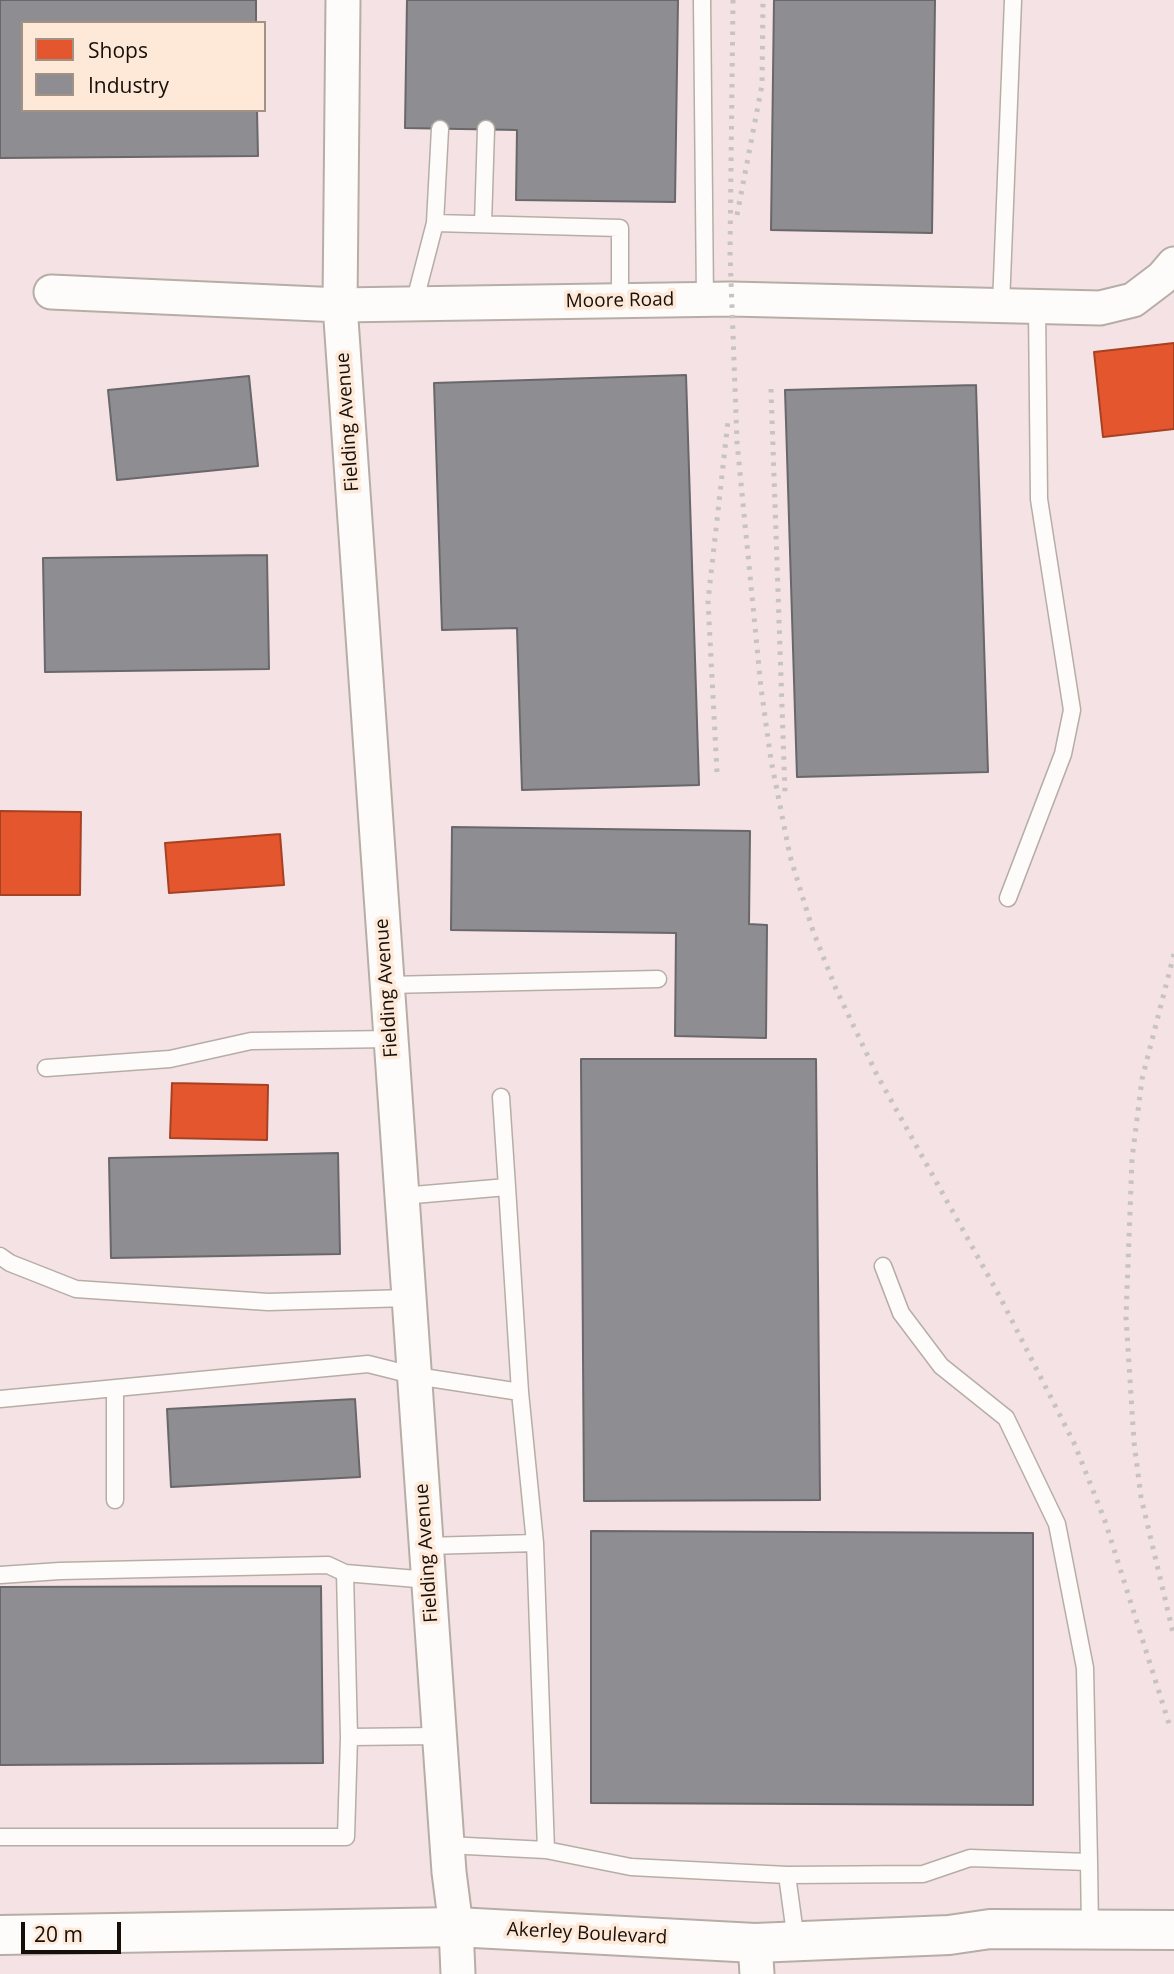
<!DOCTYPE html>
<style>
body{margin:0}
#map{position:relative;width:1174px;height:1974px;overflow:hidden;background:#f6eae0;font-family:"Open Sans",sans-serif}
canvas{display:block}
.legend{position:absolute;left:21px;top:21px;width:245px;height:91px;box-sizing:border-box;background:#fee9d8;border:2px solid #a19285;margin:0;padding:9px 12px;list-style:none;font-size:21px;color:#160f09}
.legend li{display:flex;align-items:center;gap:14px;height:35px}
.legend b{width:35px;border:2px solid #a19285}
.scale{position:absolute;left:21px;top:1922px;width:100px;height:32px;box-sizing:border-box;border:4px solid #160f09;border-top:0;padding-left:9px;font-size:21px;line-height:24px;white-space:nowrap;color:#160f09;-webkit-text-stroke:5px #fee9d8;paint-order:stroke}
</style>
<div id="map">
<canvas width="1174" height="1974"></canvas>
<ul class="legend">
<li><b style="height:19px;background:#e4572e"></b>Shops</li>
<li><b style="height:19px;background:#8d8d92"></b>Industry</li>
</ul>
<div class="scale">20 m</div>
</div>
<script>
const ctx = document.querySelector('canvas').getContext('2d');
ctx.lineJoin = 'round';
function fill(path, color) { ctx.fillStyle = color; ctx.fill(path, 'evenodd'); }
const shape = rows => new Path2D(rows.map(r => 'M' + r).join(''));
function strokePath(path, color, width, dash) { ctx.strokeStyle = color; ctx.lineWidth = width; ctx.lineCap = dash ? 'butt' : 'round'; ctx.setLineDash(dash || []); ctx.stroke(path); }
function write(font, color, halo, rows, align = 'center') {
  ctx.font = font + ' "Open Sans",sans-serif'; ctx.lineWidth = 7; ctx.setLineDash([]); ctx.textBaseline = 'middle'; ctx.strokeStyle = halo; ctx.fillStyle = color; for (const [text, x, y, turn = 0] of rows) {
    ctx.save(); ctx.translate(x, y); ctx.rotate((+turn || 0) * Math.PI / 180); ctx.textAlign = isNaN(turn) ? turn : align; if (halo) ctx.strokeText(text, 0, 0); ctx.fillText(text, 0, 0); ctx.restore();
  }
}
fill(shape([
 [0,0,1174,0,1174,1974,0,1974],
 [23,23,264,23,264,110,23,110]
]), '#f4e2e4');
const shops = shape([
 [1174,343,1174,429,1103,437,1094,352,1174,343],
 [0,811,81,812,80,895,0,895,0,811],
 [280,834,284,885,169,893,165,843,280,834],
 [172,1083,268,1085,267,1140,170,1138,172,1083]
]);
fill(shops, '#e4572e');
strokePath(shops, '#a64123', 2);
const industry = shape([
 [0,0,256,0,256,23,23,23,23,110,257,110,258,156,0,158,0,0],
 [407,0,678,0,675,202,516,200,517,130,405,128,407,0],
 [774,0,935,0,932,233,771,230,774,0],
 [686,375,699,785,522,790,517,628,442,630,434,383,686,375],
 [249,376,258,466,117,480,108,390,249,376],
 [976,385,988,772,797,777,785,390,976,385],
 [267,555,269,669,45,672,43,558,267,555],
 [452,827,750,831,749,924,767,925,766,1038,675,1036,676,933,451,930,452,827],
 [581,1059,816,1059,820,1500,584,1501,581,1059],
 [338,1153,340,1254,111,1258,109,1158,338,1153],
 [355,1399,360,1477,171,1487,167,1409,355,1399],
 [591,1531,1033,1533,1033,1805,591,1803,591,1531],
 [321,1586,323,1763,0,1765,0,1587,321,1586]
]);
fill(industry, '#8d8d92');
strokePath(industry, '#696769', 2);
const service = shape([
 [702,0,705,300],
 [435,223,440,129],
 [483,224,486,129],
 [414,304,435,223,620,228,620,301],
 [1001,305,1013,0],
 [1008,898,1063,754,1072,710,1039,499,1037,307],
 [387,985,658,979],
 [46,1068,170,1059,251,1041,391,1039],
 [501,1097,507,1187],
 [0,1256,10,1263,76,1289,268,1302,409,1298],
 [883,1266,901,1313,941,1366,1006,1418,1057,1524,1085,1668,1089,1862],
 [520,1392,535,1543],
 [0,1399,368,1364,416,1376,520,1392,507,1187,402,1196],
 [115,1500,115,1389],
 [426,1546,535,1543,546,1850,631,1867,787,1875,923,1874,970,1858,1089,1862,1090,1929],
 [0,1575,60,1571,328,1565,345,1573,429,1580],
 [349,1737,439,1736],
 [0,1837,346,1837,349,1737,345,1573],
 [447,1845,546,1850],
 [787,1875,796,1941]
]);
const minor = shape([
 [343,0,340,305,449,1872,456,1927,458,1974],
 [51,292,340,305,731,299,1100,308,1133,300,1162,278,1174,264],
 [755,1943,757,1974]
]);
const primary = shape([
 [0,1935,456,1927,755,1943,949,1935,990,1929,1174,1930]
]);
strokePath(service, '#b6aea6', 19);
strokePath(minor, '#b6aea6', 37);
strokePath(primary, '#b6aea6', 42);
strokePath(service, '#fefcfa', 16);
strokePath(minor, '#fefcfa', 33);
strokePath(primary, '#fefcfa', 38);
strokePath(shape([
 [733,0,730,253,737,442,761,688,771,760,790,856,813,931,836,989,876,1073,1000,1297,1075,1445,1105,1521,1171,1730],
 [737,215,762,85,763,0],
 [771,389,785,793],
 [717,772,708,601,728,421],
 [1174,954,1142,1079,1132,1159,1126,1317,1134,1442,1141,1497,1174,1637]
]), '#c6c3c1', 5, [3.5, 7]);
write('19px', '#160f09', '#fee9d8', [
 ["Moore Road",620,301,-1],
 ["Fielding Avenue",348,422,-94],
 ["Fielding Avenue",387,988,-94],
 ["Fielding Avenue",427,1553,-94],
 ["Akerley Boulevard",587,1934,3]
]);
</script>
